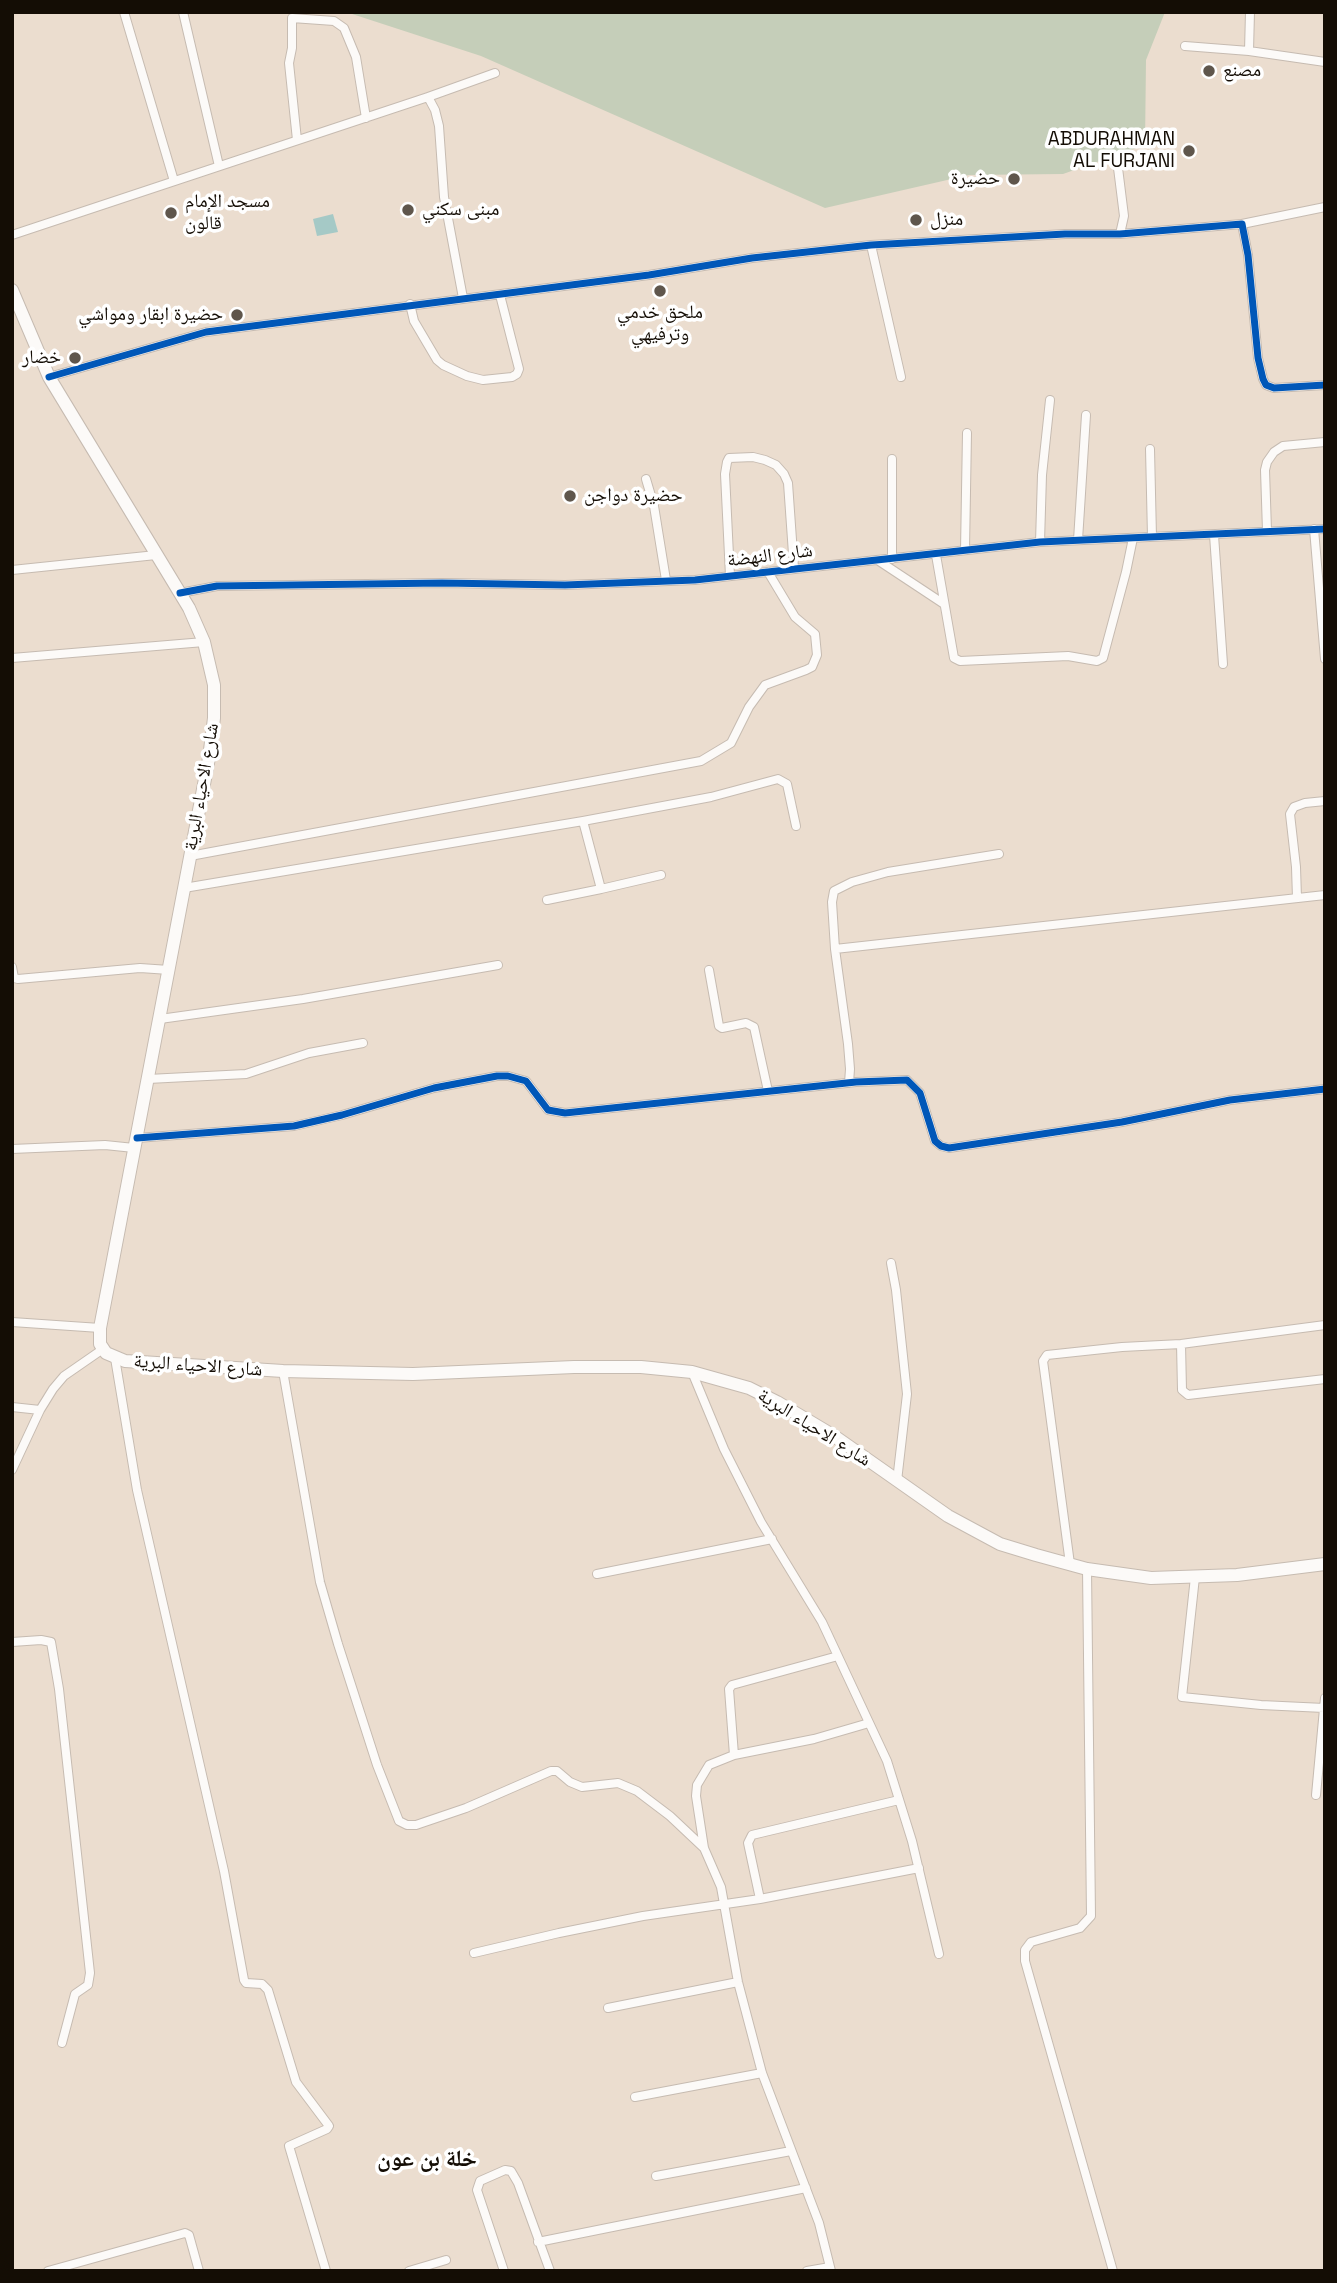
<!DOCTYPE html>
<meta charset="utf-8">
<style>
body{margin:0}
#map{position:relative;width:1337px;height:2283px;overflow:hidden;background:#ebddcf;font-family:"Space Grotesk",sans-serif}
canvas{display:block}
.frame{position:absolute;inset:0;border:14px solid #140d05;pointer-events:none}
</style>
<div id="map">
<canvas width="1337" height="2283"></canvas>
<div class="frame"></div>
</div>
<script>
const ctx = document.querySelector('canvas').getContext('2d');
ctx.lineJoin = 'round';
function fill(path, color) { ctx.fillStyle = color; ctx.fill(path, 'evenodd'); }
const shape = rows => new Path2D(rows.map(r => 'M' + r).join(''));
function strokePath(path, color, width, dash) { ctx.strokeStyle = color; ctx.lineWidth = width; ctx.lineCap = dash ? 'butt' : 'round'; ctx.setLineDash(dash || []); ctx.stroke(path); }
function write(font, color, halo, rows, align = 'center') {
  ctx.font = font + ' "Space Grotesk","Noto Naskh Arabic",sans-serif'; ctx.lineWidth = 7; ctx.setLineDash([]); ctx.textBaseline = 'middle'; ctx.strokeStyle = halo; ctx.fillStyle = color; for (const [text, x, y, turn = 0] of rows) {
    ctx.save(); ctx.translate(x, y); ctx.rotate((+turn || 0) * Math.PI / 180); ctx.textAlign = isNaN(turn) ? turn : align; if (halo) ctx.strokeText(text, 0, 0); ctx.fillText(text, 0, 0); ctx.restore();
  }
}
fill(shape([
 [346,12,1165,12,1146,60,1145,145,1063,174,969,175,825,208,481,56]
]), '#c5ceb9');
fill(shape([
 [333,214,338,232,317,236,313,219]
]), '#a5c9c6');
const minor = shape([
 [124,12,174,181],
 [183,12,219,166],
 [1185,46,1249,51,1325,62],
 [1249,51,1250,12],
 [428,97,495,73],
 [297,140,289,63,292,48,292,18,334,21,344,28,356,57,366,118],
 [1242,224,1325,207],
 [1120,234,1124,216,1117,160,1169,156],
 [12,235,428,97,435,110,439,126,444,197,463,298],
 [871,245,901,377],
 [410,304,414,321,437,360,443,365,467,376,483,380,512,377,517,374,519,369,500,295],
 [49,377,206,332,649,275,752,258,871,245,1065,234,1120,234,1242,224,1248,255,1258,358,1263,379,1266,385,1274,388,1325,385],
 [1150,449,1152,537],
 [646,479,654,506,666,580],
 [1314,529,1325,659],
 [1267,531,1265,470,1267,462,1274,452,1283,446,1325,442],
 [1214,535,1223,664],
 [1078,540,1086,415],
 [1040,542,1042,475,1050,400],
 [965,550,967,433],
 [936,555,954,658,960,661,1068,656,1097,661,1103,658,1126,572,1133,538],
 [892,559,892,459],
 [879,561,944,604],
 [12,570,156,555],
 [730,576,725,474,727,462,729,458,753,457,765,460,776,465,784,474,788,483,794,568],
 [180,593,217,586,442,583,565,585,695,580,1040,542,1325,529],
 [12,658,204,642],
 [190,856,701,761,731,743,749,707,765,685,806,670,812,667,817,655,815,634,795,617,768,572],
 [184,888,583,821,711,797,778,779,787,784,796,826],
 [601,889,661,875],
 [1297,898,1296,867,1290,814,1294,807,1305,803,1325,801],
 [547,900,601,889,583,821],
 [835,949,1325,895],
 [12,967,14,978,18,979,140,968,169,970],
 [709,970,719,1026,722,1028,746,1023,754,1027,768,1091],
 [160,1019,303,999,498,965],
 [148,1079,246,1074,309,1053,363,1043],
 [849,1083,850,1069,848,1044,835,949,832,902,834,891,852,882,888,872,999,854],
 [137,1138,294,1126,342,1115,434,1088,497,1076,508,1076,526,1081,548,1110,565,1113,856,1082,907,1080,920,1093,935,1141,941,1146,949,1148,1122,1122,1230,1100,1325,1089],
 [12,1149,105,1145,134,1148],
 [891,1263,896,1290,907,1394,897,1481],
 [12,1322,100,1328],
 [1181,1344,1182,1390,1188,1395,1325,1379],
 [115,1358,137,1490,224,1871,244,1980,246,1983,262,1984,268,1990,296,2082,329,2126,327,2129,289,2146,326,2271],
 [283,1371,320,1582,338,1644,377,1765,399,1821,407,1825,416,1825,466,1808,551,1771,557,1771,570,1782,582,1787,618,1783,637,1791,670,1816,704,1848],
 [692,1372,724,1449,761,1522,822,1622,887,1761,912,1841,939,1954],
 [12,1407,40,1410],
 [12,1470,40,1410,53,1389,64,1376,103,1349],
 [1070,1564,1043,1361,1047,1355,1122,1347,1181,1344,1325,1325],
 [1087,1569,1091,1916,1080,1928,1031,1942,1025,1950,1025,1961,1113,2271],
 [597,1574,772,1539],
 [1195,1577,1182,1697,1261,1705,1324,1708],
 [12,1642,41,1640,51,1642,59,1689,90,1973,88,1985,75,1994,62,2043],
 [734,1755,729,1689,732,1685,838,1656],
 [1316,1795,1325,1698],
 [760,1899,748,1843,752,1835,899,1800],
 [474,1953,559,1933,643,1916,760,1899,919,1868],
 [608,2008,738,1982],
 [635,2097,762,2073],
 [656,2176,791,2151],
 [538,2242,806,2188],
 [48,2271,185,2233,189,2235,199,2271],
 [409,2271,446,2260],
 [504,2271,477,2190,480,2181,505,2170,511,2171,518,2183,550,2271],
 [807,2271,830,2267],
 [831,2271,819,2223,762,2073,738,1982,721,1887,704,1848,696,1796,697,1785,709,1765,734,1755,814,1739,869,1723]
]);
const primary = shape([
 [12,290,49,377,189,608,204,642,214,685,214,718,209,758,100,1328,100,1344,106,1353,125,1361,283,1371,413,1374,574,1367,641,1367,692,1372,749,1388,777,1402,834,1436,948,1516,1000,1544,1036,1555,1087,1569,1151,1578,1237,1575,1325,1564]
]);
strokePath(minor, '#c6bbb1', 10);
strokePath(primary, '#c6bbb1', 14);
strokePath(minor, '#fcfaf8', 8);
strokePath(primary, '#fcfaf8', 12);
strokePath(shape([
 [49,377,206,332,649,275,752,258,871,245,1065,234,1120,234,1242,224,1248,255,1258,358,1263,379,1266,385,1274,388,1325,385],
 [180,593,217,586,442,583,565,585,695,580,1040,542,1325,529],
 [137,1138,294,1126,342,1115,434,1088,497,1076,508,1076,526,1081,548,1110,565,1113,856,1082,907,1080,920,1093,935,1141,941,1146,949,1148,1122,1122,1230,1100,1325,1089]
]), '#0057b8', 7);
for (const [x, y, r, color] of [
 [1209,71,7,"#5f564c"],
 [1189,151,7,"#5f564c"],
 [1014,179,7,"#5f564c"],
 [408,210,7,"#5f564c"],
 [171,213,7,"#5f564c"],
 [916,220,7,"#5f564c"],
 [660,291,7,"#5f564c"],
 [237,315,7,"#5f564c"],
 [75,358,7,"#5f564c"],
 [570,496,7,"#5f564c"]
]) { const dot = new Path2D(); dot.arc(x, y, r, 0, 2 * Math.PI); ctx.fillStyle = color; ctx.fill(dot); strokePath(dot, '#fff', 2.5); }
write('19px', '#140d05', '#fff', [
 ["مصنع",1223,71],
 ["ABDURAHMAN",1175,140,"right"],
 ["AL FURJANI",1175,162,"right"],
 ["حضيرة",1000,179,"right"],
 ["مسجد الإمام",185,202],
 ["قالون",185,224],
 ["مبنى سكني",422,210],
 ["منزل",930,220],
 ["ملحق خدمي",660,313,"center"],
 ["وترفيهي",660,335,"center"],
 ["حضيرة ابقار ومواشي",223,315,"right"],
 ["خضار",61,358,"right"],
 ["حضيرة دواجن",584,496]
], 'left');
write('19px', '#140d05', '#fff', [
 ["شارع النهضة",770,556,-7],
 ["شارع الاحياء البرية",202,787,-80],
 ["شارع الاحياء البرية",198,1366,4],
 ["شارع الاحياء البرية",814,1428,32]
]);
write('bold 23px', '#140d05', '#fff', [
 ["خلة بن عون",427,2160]
]);
</script>
